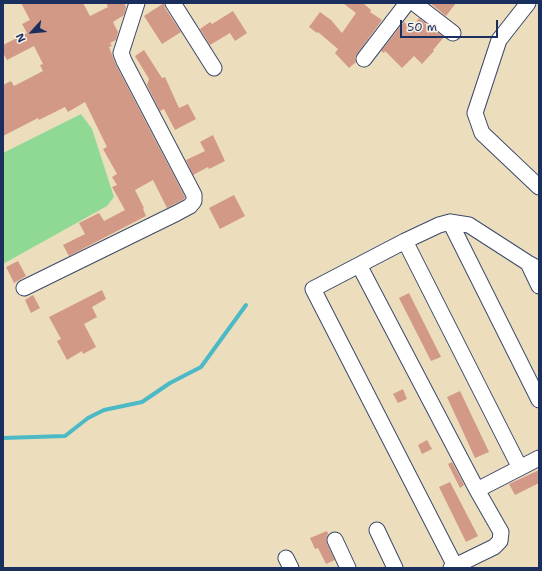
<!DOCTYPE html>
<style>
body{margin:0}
#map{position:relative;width:542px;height:571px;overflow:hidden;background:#ecdebc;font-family:"Shantell Sans",sans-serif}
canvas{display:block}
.frame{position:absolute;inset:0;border:4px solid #1b2f5e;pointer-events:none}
.north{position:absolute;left:12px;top:12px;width:40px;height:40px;-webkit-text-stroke:3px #f7f3e8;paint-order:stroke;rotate:243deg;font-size:11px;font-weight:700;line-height:16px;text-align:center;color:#1b2f5e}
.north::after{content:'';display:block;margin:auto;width:14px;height:18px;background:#1b2f5e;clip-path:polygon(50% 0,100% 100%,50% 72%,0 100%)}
.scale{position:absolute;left:400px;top:20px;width:98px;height:18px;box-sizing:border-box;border:2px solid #1b2f5e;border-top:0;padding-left:5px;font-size:12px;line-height:14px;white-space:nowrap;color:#1b2f5e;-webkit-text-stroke:3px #f7f3e8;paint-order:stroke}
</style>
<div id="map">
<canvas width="542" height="571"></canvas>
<div class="frame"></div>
<div class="north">N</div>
<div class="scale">50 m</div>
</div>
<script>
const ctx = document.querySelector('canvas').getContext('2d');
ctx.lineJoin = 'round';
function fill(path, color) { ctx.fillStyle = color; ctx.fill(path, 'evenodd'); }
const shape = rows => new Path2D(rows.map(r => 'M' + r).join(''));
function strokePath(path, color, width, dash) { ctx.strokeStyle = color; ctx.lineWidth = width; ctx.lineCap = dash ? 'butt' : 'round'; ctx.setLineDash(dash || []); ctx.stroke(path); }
fill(shape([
 [81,114,92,129,114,197,107,206,3,264,3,153]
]), '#8fd995');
strokePath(shape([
 [3,438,65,436,88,418,104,410,142,402,170,383,201,367,246,305]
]), '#4cb9c6', 4);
fill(shape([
 [21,3,83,3,90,16,108,7,106,3,124,3,126,7,124,15,113,22,118,32,116,40,110,43,112,46,109,47,116,65,185,197,184,199,167,208,153,180,135,190,144,208,143,209,146,216,69,256,63,245,85,234,79,223,99,213,104,221,125,210,112,187,117,185,112,177,117,174,103,149,107,147,85,102,68,112,65,107,39,120,38,118,3,136,3,85,11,81,14,86,43,71,40,65,43,64,34,46,7,60,3,53,3,45,27,33,22,24,30,20],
 [164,3,165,8,181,32,162,44,144,16],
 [343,3,363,3,371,10,370,12,382,20,357,54,355,58,356,62,349,68,335,53,338,49,318,32,317,33,309,27,320,12,331,20,342,33,356,13],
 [430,3,456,3,446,16],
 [233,11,247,33,235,41,230,33,210,45,200,29,210,22,212,24],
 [419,18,444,37,433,50,434,51,422,64,414,56,402,68,385,51,384,53,381,51,404,22,412,28],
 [144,50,162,78,165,77,179,108,188,104,196,119,175,130,164,109,160,111,147,85,149,79,135,56],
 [213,135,225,161,209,169,208,167,193,175,186,160,205,151,200,142],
 [234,195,245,216,220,229,209,208],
 [18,261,26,276,14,283,6,267],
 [102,290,106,299,92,307,97,317,84,324,96,347,83,354,82,351,67,360,57,341,61,339,49,317],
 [409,293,441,357,431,361,399,298],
 [33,295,40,308,31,313,25,300],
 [403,389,407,399,398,403,393,394],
 [460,391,489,452,475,458,447,397],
 [427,440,432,449,422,454,418,445],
 [452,462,464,485,460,488,448,464],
 [539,470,539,483,515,495,509,484],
 [450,482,478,536,466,542,439,487],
 [327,531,328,534,326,539,327,543,335,560,326,564,318,548,315,549,310,538]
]), '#d29987');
const minor = shape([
 [173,3,214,68],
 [414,3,453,33],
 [528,3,499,40,475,113,482,133,539,187],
 [364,59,407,3],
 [450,222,539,400],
 [405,241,520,468],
 [528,263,539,286],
 [359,265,477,490,501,532,500,541,494,547,451,568],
 [24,288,177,213,190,206,194,201,194,195,124,61,121,53,137,3],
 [477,490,539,458],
 [377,530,395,568],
 [335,540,348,568],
 [286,558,291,568],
 [455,566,313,289,405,241,439,225,450,222,469,225,528,263,539,269]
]);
strokePath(minor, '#3a496c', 17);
strokePath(minor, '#fff', 15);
</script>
